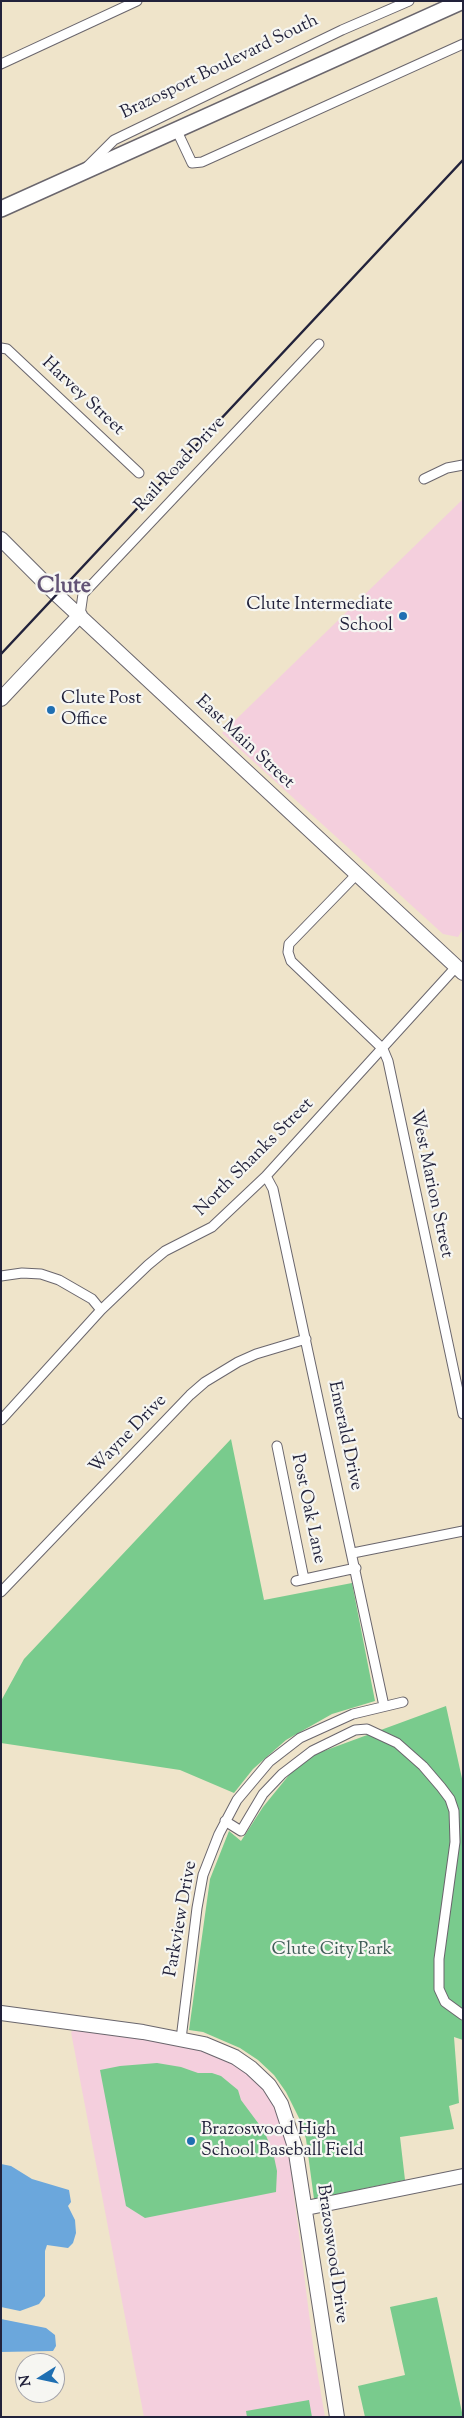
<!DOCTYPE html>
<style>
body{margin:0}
#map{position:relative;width:464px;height:2418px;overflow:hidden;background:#efe4ca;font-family:"Sorts Mill Goudy",serif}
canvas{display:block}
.frame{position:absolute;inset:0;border:2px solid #22223b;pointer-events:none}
.north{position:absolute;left:15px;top:2353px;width:50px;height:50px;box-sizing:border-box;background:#f6f6f2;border:1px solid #a1a1a9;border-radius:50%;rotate:260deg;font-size:14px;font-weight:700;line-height:20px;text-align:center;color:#22223b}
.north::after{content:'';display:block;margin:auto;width:18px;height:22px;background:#1f6fb2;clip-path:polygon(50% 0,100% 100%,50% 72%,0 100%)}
</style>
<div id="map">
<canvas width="464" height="2418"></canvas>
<div class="frame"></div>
<div class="north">N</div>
</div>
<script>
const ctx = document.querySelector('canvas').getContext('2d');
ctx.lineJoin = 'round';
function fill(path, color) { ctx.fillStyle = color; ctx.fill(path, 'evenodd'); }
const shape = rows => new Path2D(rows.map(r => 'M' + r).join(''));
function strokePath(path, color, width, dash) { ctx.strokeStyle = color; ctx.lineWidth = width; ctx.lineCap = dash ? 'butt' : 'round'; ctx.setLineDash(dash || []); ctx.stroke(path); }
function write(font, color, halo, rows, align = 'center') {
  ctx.font = font + ' "Sorts Mill Goudy",serif'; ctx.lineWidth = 4.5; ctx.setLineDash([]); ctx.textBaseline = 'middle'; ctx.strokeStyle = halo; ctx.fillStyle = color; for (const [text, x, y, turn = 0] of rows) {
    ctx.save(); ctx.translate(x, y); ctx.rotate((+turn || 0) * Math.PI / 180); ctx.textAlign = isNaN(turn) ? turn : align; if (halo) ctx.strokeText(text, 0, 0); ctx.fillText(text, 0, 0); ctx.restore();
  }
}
fill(shape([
 [463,499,463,929,458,937,443,934,222,733],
 [78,2028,144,2038,209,2051,242,2069,257,2082,270,2099,282,2125,289,2156,314,2353,325,2417,144,2417,71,2032]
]), '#f4cfdd');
fill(shape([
 [231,1439,264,1600,352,1583,375,1701,332,1714,286,1740,253,1769,234,1793,180,1770,1,1743,1,1701,24,1659],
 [446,1706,463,1783,463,2040,454,2037,459,2103,449,2106,454,2129,400,2137,405,2180,314,2199,306,2139,300,2120,286,2092,274,2075,258,2060,240,2048,203,2032,189,2030,210,1879,229,1831,241,1841,263,1807,302,1759],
 [157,2063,181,2067,198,2073,212,2073,221,2076,238,2090,241,2100,264,2131,273,2152,277,2171,276,2192,145,2218,126,2206,100,2070,120,2066],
 [437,2297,463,2417,365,2417,358,2386,405,2375,390,2307],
 [309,2400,312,2417,247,2417,246,2411]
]), '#79cb8d');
fill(shape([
 [1,2164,11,2166,32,2179,69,2190,71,2202,68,2206,75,2220,76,2233,73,2243,68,2248,47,2245,45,2251,45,2296,39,2304,20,2311,1,2307],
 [1,2319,46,2328,55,2335,56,2346,53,2351,1,2352]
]), '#6ba7dc');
const street = shape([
 [1,64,137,1],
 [176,129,192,163,202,162,463,44],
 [87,167,114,140,342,30,409,1],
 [1,348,7,349,139,473],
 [424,479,447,468,463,465],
 [80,615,83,594,319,344],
 [356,875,289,944,288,952,291,961,383,1049,388,1061,463,1414],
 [266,1176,273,1189,384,1706],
 [1,1276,22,1273,41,1274,59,1280,92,1299,101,1310],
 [1,1420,101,1310,148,1265,165,1251,212,1227,266,1176,456,967],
 [277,1446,304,1579],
 [353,1553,463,1531],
 [296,1581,356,1568],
 [1,1592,190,1395,205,1382,238,1362,256,1354,306,1339],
 [225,1821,241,1831,263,1794,282,1774,312,1751,355,1730,367,1729,397,1743,423,1766,441,1787,450,1799,454,1811,455,1842,439,1959,439,1989,445,2002,463,2015],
 [181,2039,197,1908,203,1875,219,1834,237,1800,269,1762,300,1738,353,1714,403,1702]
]);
const secondary = shape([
 [1,539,57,595,463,973],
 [1,699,80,615],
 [1,2013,143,2032,204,2044,235,2057,251,2068,269,2085,281,2104,295,2147,337,2417],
 [306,2208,463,2176]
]);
const primary = shape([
 [1,209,463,1]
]);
strokePath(street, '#6a666d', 11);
strokePath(secondary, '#6a666d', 16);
strokePath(primary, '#6a666d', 18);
strokePath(street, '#fff', 9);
strokePath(secondary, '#fff', 14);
strokePath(primary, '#fff', 15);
strokePath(shape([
 [1,654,463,160]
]), '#22223b', 2.5);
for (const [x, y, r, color] of [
 [403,616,5,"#1f6fb2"],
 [51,710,5,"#1f6fb2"],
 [191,2141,5,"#1f6fb2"]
]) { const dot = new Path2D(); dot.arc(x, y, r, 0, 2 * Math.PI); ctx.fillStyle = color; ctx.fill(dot); strokePath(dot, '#f6f6f2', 2); }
write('18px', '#22223b', '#f6f6f2', [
 ["Brazosport Boulevard South",220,68,-26],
 ["Harvey Street",82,397,43],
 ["Rail Road Drive",181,465,-47],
 ["East Main Street",244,743,43],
 ["North Shanks Street",255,1158,-45],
 ["West Marion Street",430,1184,78],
 ["Wayne Drive",129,1435,-46],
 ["Emerald Drive",344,1436,78],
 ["Post Oak Lane",307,1509,78],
 ["Parkview Drive",182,1919,-80],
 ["Brazoswood Drive",331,2254,82]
]);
write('18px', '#22223b', '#f6f6f2', [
 ["Clute Intermediate",393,606,"right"],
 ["School",393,627,"right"],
 ["Clute Post",61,700],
 ["Office",61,721],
 ["Brazoswood High",201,2131],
 ["School Baseball Field",201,2152]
], 'left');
write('18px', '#405d58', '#f6f6f2', [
 ["Clute City Park",332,1951]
]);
write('bold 22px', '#615275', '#f6f6f2', [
 ["Clute",64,588]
]);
</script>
